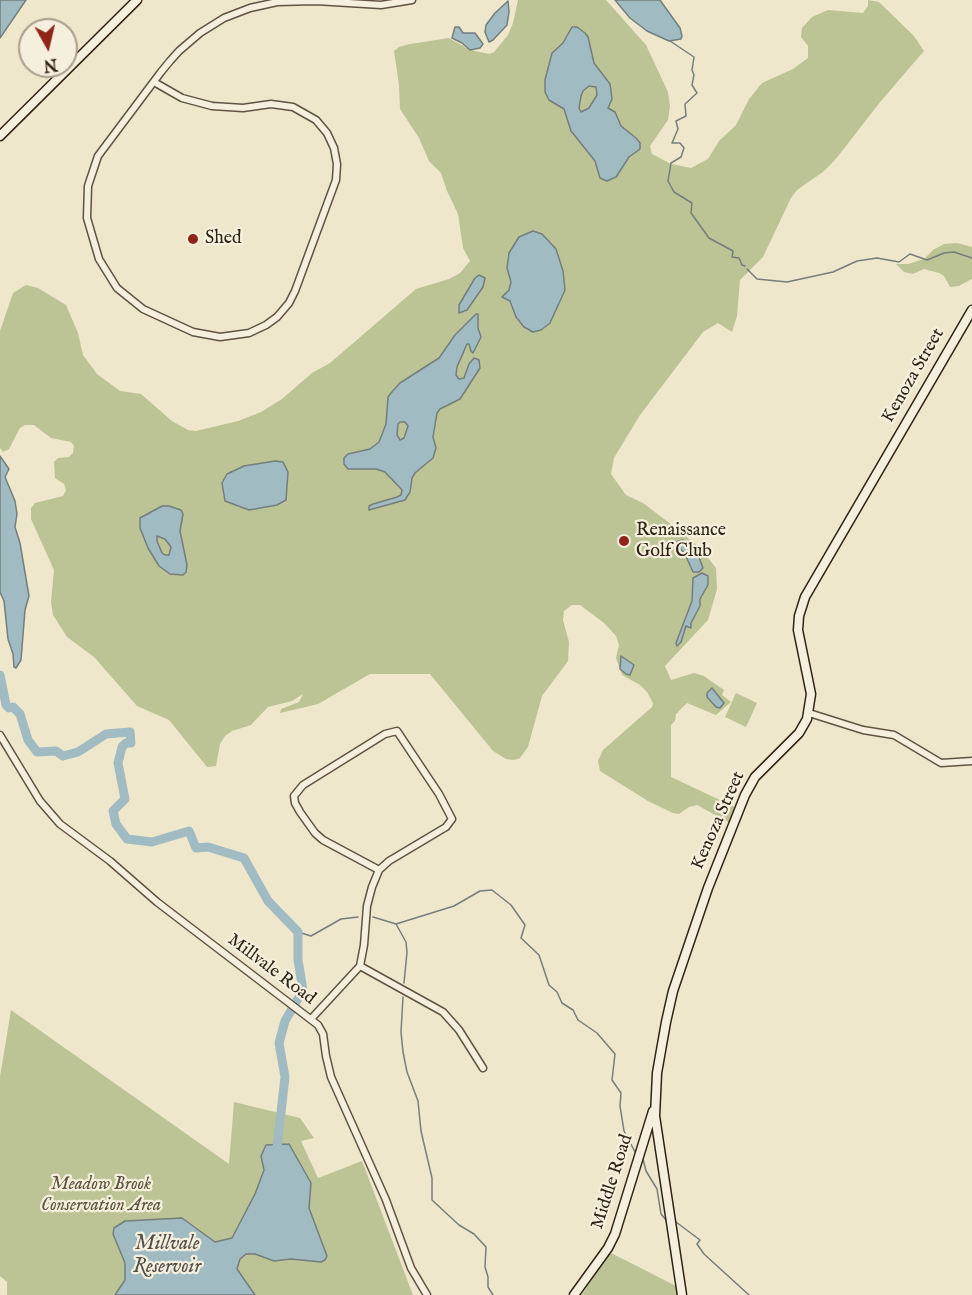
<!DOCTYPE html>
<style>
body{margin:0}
#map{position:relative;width:972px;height:1295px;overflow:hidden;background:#efe7cb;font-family:"IM FELL English",serif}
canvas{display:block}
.north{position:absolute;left:18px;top:18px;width:60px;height:60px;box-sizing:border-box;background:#f5efdd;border:2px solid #a79d8d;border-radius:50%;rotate:172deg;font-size:16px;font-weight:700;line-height:24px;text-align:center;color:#312216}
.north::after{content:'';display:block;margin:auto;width:21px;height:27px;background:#8f2418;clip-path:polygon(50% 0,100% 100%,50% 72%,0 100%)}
</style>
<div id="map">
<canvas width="972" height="1295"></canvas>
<div class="north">N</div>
</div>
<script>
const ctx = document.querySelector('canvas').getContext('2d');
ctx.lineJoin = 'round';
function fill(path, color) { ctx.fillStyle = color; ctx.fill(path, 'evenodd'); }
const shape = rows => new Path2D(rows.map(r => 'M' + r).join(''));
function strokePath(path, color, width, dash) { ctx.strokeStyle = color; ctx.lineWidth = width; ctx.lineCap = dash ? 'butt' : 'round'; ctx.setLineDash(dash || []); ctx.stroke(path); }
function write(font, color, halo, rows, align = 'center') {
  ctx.font = font + ' "IM FELL English",serif'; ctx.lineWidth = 4.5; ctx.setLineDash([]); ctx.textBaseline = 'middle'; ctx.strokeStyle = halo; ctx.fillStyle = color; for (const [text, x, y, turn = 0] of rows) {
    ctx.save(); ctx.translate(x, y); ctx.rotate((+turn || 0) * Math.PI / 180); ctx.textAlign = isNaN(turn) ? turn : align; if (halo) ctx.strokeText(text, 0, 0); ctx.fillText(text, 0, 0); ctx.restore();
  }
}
fill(shape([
 [518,0,606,0,646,45,668,92,670,106,668,120,650,146,652,154,671,164,691,168,708,159,719,141,736,125,749,99,762,83,793,69,808,58,808,46,801,37,802,28,812,17,828,10,863,13,868,6,868,0,879,2,914,36,924,51,881,101,835,160,823,172,797,190,791,198,763,257,740,280,737,316,732,332,718,323,703,332,640,415,614,458,611,474,626,495,643,503,676,528,701,549,716,568,717,589,708,620,665,666,671,680,694,673,704,676,724,690,722,695,731,702,716,715,687,703,676,714,675,721,671,725,671,777,737,808,730,823,697,805,689,807,679,814,673,813,648,801,600,771,598,761,603,750,652,707,653,703,647,692,640,685,622,675,616,658,619,645,616,636,604,623,580,605,572,605,564,611,563,620,569,642,568,661,542,696,528,747,520,758,514,760,506,759,493,751,430,674,370,674,318,704,280,713,281,709,299,702,303,694,292,701,268,707,251,725,232,731,225,736,220,744,216,766,207,767,169,720,137,706,94,657,67,637,53,615,51,602,54,570,31,519,31,508,35,503,63,496,66,490,64,484,55,478,54,462,58,458,69,457,73,453,74,446,71,442,51,438,34,425,25,425,20,428,9,449,3,452,0,448,0,331,13,293,26,285,38,288,66,305,78,333,83,355,97,374,120,391,141,394,172,421,188,430,196,431,238,421,261,412,282,399,312,373,330,363,416,289,449,279,460,273,470,261,463,248,458,214,447,191,441,173,429,161,419,138,400,109,399,85,394,51,399,47,410,44,449,38,470,50,489,54,494,52,508,35,513,23],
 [957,243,972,247,972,279,959,286,950,287,944,276,939,273,924,269,913,274,904,272,896,264,908,264,924,259,933,250,944,244],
 [736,693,757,703,746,727,725,717],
 [11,1010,229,1164,234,1102,300,1118,314,1138,301,1141,318,1178,362,1161,413,1295,7,1295,7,1282,0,1276,0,1077],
 [607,1254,613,1254,676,1286,677,1295,582,1295]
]), '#bcc496');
const water = shape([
 [0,0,26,0,0,38,0,0],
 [615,0,660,0,680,28,682,36,681,39,669,41,647,31,630,18,615,0],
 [508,1,509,12,507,25,493,40,489,42,485,32,486,25,495,13,508,1],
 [455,27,459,27,463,33,475,33,483,44,480,48,470,50,462,43,452,38,455,27],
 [572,27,577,27,585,33,588,37,594,63,610,84,612,99,608,108,615,112,621,126,636,138,640,143,640,149,629,157,616,177,607,181,600,178,595,161,571,131,564,109,549,100,545,92,545,80,552,53,563,43,572,27],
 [589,86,596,87,597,95,589,108,581,112,579,108,581,96,583,91,589,86],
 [533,231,542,234,556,249,563,271,565,290,550,323,541,330,533,332,524,327,516,317,510,301,502,297,509,290,511,282,507,268,509,253,519,237,533,231],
 [479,275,485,278,483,287,467,310,459,313,459,305,475,278,479,275],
 [476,314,478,314,478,328,481,337,473,353,471,351,469,344,467,344,457,367,456,375,459,379,464,378,469,364,474,358,479,360,480,368,460,399,440,409,437,413,433,437,436,448,433,458,415,473,412,478,410,492,405,500,369,510,369,506,373,504,397,497,401,495,402,490,385,472,376,469,348,469,344,464,344,458,348,454,370,449,379,442,386,424,388,397,391,393,400,383,439,358,455,335,476,314],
 [400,422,405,422,408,426,404,438,400,440,397,435,398,424,400,422],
 [0,456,9,469,5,477,15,501,17,514,15,527,20,543,29,596,25,610,21,660,16,668,14,667,13,654,8,639,4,601,0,592,0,456],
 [275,461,283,462,288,472,286,500,277,505,249,510,225,501,222,483,227,474,244,466,275,461],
 [162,506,169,506,181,510,183,514,180,531,187,565,186,572,183,575,170,574,159,566,148,548,140,528,140,518,162,506],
 [157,536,165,539,171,547,169,555,165,555,162,553,157,541,157,536],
 [683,540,697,552,703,568,699,572,693,572,685,554,676,544,678,541,683,540],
 [702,573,708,576,708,585,700,599,700,606,691,623,691,628,686,626,681,642,677,646,676,643,692,601,693,578,702,573],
 [621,656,634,665,630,675,626,674,620,669,621,656],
 [712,688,724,703,720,708,716,707,707,697,707,693,712,688],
 [289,1144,311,1183,309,1208,327,1256,325,1260,321,1262,291,1259,274,1261,255,1254,246,1254,240,1259,237,1269,255,1295,115,1295,125,1280,125,1263,113,1234,114,1228,125,1221,182,1218,215,1242,232,1238,255,1194,264,1170,261,1156,266,1145,289,1144]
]);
fill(water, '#a0bcc2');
strokePath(water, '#747e7d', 1.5);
strokePath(shape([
 [670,41,694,57,692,70,694,75,692,85,697,93,685,104,686,116,676,121,678,129,672,143,680,143,684,148,681,157,671,163,668,181,674,192,692,203,691,213,709,238,733,251,732,257,739,258,742,265,745,266],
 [747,269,757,279,787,282,833,272,857,261,877,258,899,262,910,254,927,260,944,253,954,252,972,258],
 [373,917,396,924,454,906,480,891,492,890,511,905,525,925,521,938,539,955,549,985,557,992,562,1003,573,1010,578,1020,597,1033,615,1054,612,1080,621,1093,620,1106,624,1131,635,1152],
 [396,924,406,942,407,952,404,983],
 [298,932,311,936,341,919,358,917],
 [403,997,401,1032,403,1052,407,1072,418,1101,421,1131,432,1178,432,1200,459,1225,474,1234,486,1247,485,1267,488,1277,488,1287,493,1295],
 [643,1159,646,1171,657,1189,661,1214,666,1220],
 [676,1222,700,1240,697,1244,704,1254,749,1295]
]), '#747e7d', 1.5);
strokePath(shape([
 [0,675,6,705,9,708,13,707,20,714,28,740,37,752,56,751,63,756,78,752,106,734,130,732,131,743,126,743,122,747,118,763,125,799,113,811,116,824,127,839,152,842,189,831,196,848,208,847,244,858,268,901,298,932,298,960,303,990,285,1021,279,1043,285,1077,276,1156]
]), '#a0bcc2', 9);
const street = shape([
 [154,82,182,98,212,106,243,108,271,104,293,107,316,120,327,133,334,148,337,164,336,180,295,291,289,303,277,317,266,325,249,333,220,337,193,332,143,309,117,288,99,259,87,218,88,186,98,156,161,72,170,61,179,51,200,33,224,18,250,8,277,2,316,1,381,5,412,0],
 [809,713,863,730,894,735,941,763,972,761],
 [0,735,40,801,60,824,110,861,157,902,318,1025,323,1034,326,1056,331,1077,386,1200,411,1268,427,1295],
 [360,966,443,1012,459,1030,483,1068],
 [311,1019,360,966,364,945,367,906,372,887,379,870,323,840,315,833,300,812,295,803,294,796,303,785,385,734,397,731,439,794,452,819,446,827,389,861,379,870]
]);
const secondary = shape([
 [0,136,137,0],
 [574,1295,608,1248,615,1234,653,1111],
 [682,1295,655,1116,657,1073,666,1022,673,991,708,888,745,795,755,777,799,733,807,719,811,694,798,630,799,616,805,597,972,310]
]);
strokePath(street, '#605343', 9);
strokePath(secondary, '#312216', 11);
strokePath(street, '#f5efdd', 6);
strokePath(secondary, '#f5efdd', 8);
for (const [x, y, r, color] of [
 [193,239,6,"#8f2418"],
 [624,541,6,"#8f2418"]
]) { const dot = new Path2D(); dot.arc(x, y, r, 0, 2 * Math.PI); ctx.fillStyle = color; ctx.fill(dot); strokePath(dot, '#f5efdd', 2); }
write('18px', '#312216', '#f5efdd', [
 ["Shed",205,239],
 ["Renaissance",636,531],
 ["Golf Club",636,552]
], 'left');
write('18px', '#312216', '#f5efdd', [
 ["Kenoza Street",914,376,-60],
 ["Kenoza Street",719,821,-66],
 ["Millvale Road",271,970,37],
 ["Middle Road",613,1182,-72]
]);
write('italic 18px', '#5b533c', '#f5efdd', [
 ["Meadow Brook",101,1185],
 ["Conservation Area",101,1206]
]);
write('italic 20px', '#52504a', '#f5efdd', [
 ["Millvale",167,1245],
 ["Reservoir",167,1268]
]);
</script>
